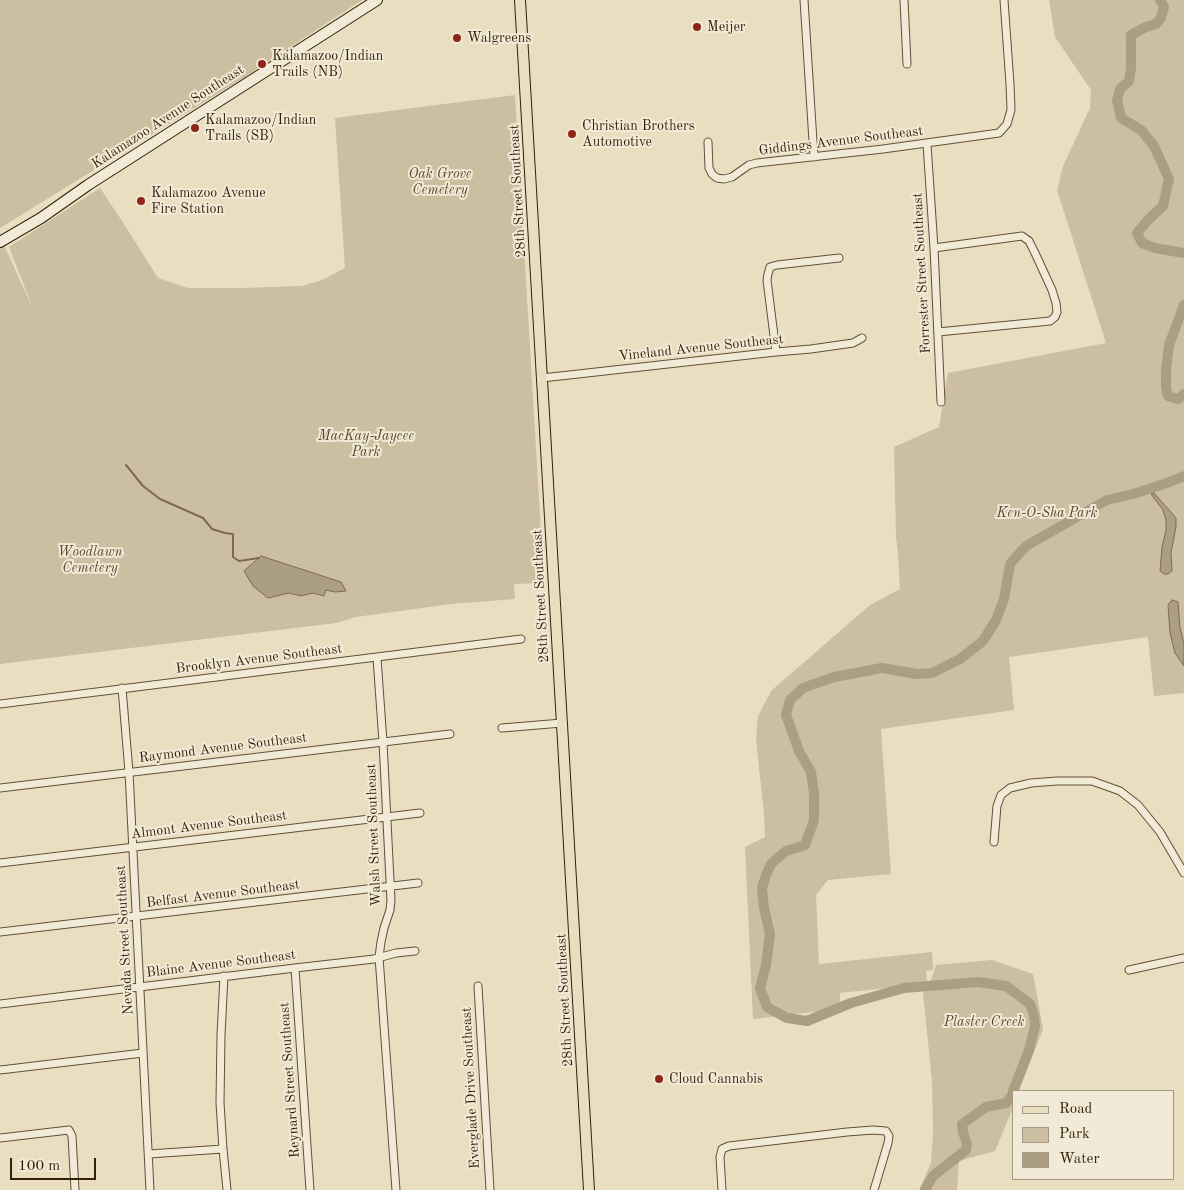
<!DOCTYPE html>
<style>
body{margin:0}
#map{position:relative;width:1184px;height:1190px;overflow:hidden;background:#e9dfc0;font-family:"Old Standard TT",serif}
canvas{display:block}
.legend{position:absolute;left:1012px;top:1090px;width:162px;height:90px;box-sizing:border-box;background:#f1ead6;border:1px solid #a69984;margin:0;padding:6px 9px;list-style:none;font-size:15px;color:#361f08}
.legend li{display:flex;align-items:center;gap:10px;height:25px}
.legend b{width:25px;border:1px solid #a69984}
.scale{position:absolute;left:10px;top:1158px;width:86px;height:22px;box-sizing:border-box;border:2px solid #361f08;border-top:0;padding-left:6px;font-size:15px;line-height:18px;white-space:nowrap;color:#361f08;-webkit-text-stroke:4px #f1ead6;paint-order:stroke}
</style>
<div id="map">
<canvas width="1184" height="1190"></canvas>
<ul class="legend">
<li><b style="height:6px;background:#e9dfc0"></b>Road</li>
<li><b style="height:14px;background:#cbbea1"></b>Park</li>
<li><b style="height:14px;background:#ac9e81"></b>Water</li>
</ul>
<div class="scale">100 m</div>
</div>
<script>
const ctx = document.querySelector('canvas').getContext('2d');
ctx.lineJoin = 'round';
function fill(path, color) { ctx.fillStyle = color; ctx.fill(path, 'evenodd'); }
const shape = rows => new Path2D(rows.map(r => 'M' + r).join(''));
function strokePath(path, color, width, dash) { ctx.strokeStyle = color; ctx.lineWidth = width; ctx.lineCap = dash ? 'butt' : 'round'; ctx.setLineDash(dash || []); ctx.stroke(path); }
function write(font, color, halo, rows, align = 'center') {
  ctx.font = font + ' "Old Standard TT",serif'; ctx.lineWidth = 4; ctx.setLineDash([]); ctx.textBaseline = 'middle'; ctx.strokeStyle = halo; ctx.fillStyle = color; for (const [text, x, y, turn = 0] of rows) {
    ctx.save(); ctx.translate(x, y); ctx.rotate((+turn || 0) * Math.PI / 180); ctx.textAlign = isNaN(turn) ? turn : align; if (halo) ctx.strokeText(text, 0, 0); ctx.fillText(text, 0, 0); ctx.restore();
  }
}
fill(shape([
 [0,0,362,0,243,78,0,228],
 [1049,0,1184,0,1184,693,1154,696,1148,637,1009,657,1014,710,881,729,891,874,828,880,816,895,819,964,932,952,933,970,926,971,927,984,840,993,840,1009,753,1019,745,847,765,837,764,814,756,739,758,716,771,691,870,605,900,589,898,554,896,536,894,447,939,427,948,373,1106,343,1057,190,1063,166,1090,108,1091,90,1055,37],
 [515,95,544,583,514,584,515,599,451,604,356,617,336,623,0,664,0,236,34,311,9,247,100,188,122,221,158,278,188,288,241,288,302,286,322,280,345,268,335,118],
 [992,960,1033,974,1043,1029,1019,1091,1013,1091,1013,1108,995,1151,959,1161,957,1190,919,1190,931,1163,933,1134,932,1081,923,993,932,977,936,965]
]), '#cbbea1');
const water = shape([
 [1154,493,1176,518,1176,527,1171,552,1172,571,1168,574,1164,574,1160,571,1162,547,1166,530,1166,520,1163,510,1151,494,1154,493],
 [261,556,341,582,346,591,335,592,326,590,324,596,313,593,301,596,289,593,268,598,253,586,244,571,261,556],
 [1172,600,1178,602,1180,628,1184,643,1184,666,1175,653,1170,633,1168,605,1172,600]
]);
fill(water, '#ac9e81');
strokePath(water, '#7d6b51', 1);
strokePath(shape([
 [126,465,143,486,160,499,203,518,212,529,225,533,233,534,233,557,239,561,259,558]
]), '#7d6b51', 2);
strokePath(shape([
 [1160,0,1164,7,1161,18,1156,24,1146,27,1131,35,1131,68,1129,81,1120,89,1117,101,1119,109,1121,118,1141,130,1154,146,1169,179,1163,206,1147,221,1137,233,1142,243,1155,248,1184,253],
 [1184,305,1169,345,1166,371,1166,387,1168,396,1178,399,1184,394],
 [1013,1091,1029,1050,1035,1026,1034,1015,1030,1004,1006,986,978,982,904,988,851,1003,807,1021,787,1018,767,1007,760,988,766,965,770,934,764,908,762,888,766,875,771,864,786,851,805,845,814,820,814,793,811,772,799,751,786,715,790,700,803,688,834,677,882,668,917,674,932,673,960,659,983,641,996,620,1004,599,1010,564,1026,546,1107,500,1133,494,1167,483,1184,476],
 [925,1190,933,1176,966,1150,967,1144,963,1132,962,1124,986,1107,1006,1103,1011,1097,1013,1093]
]), '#ac9e81', 10);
const street = shape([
 [804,0,814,157],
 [904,0,907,64],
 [708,142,709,168,712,174,717,178,724,179,732,177,749,165,757,163,883,149,999,133,1007,124,1011,110,1010,84,1004,0],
 [927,144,934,248,941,402],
 [934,248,1022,236,1029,241,1035,253,1052,290,1056,303,1057,312,1055,317,1050,321,938,332],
 [776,352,767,280,768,274,770,267,777,265,839,258],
 [542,378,776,352,811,349,853,343,862,338],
 [377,658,383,742,391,900,390,910,384,928,381,942,379,957,396,1190],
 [122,688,129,772,150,1190],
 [0,704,521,639],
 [502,728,562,723],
 [0,788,450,734],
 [994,842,997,806,1001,795,1010,788,1031,783,1057,781,1092,781,1120,791,1138,805,1160,832,1184,873],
 [0,863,420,813],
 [0,932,418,883],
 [295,968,310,1190],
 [1129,970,1184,958],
 [224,976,221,1035,220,1103,223,1149,227,1190],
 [478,986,490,1190],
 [0,1004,295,968,374,959,396,953,415,951],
 [0,1070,143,1053],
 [0,1138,69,1130,72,1136,75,1190],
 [149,1154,223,1149],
 [722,1190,720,1157,722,1149,729,1146,847,1132,873,1130,886,1131,889,1136,888,1143,874,1190]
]);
const secondary = shape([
 [0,242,41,218,88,185,377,0]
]);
const primary = shape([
 [520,0,589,1190]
]);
strokePath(street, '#634f36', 9);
strokePath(secondary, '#361f08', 12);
strokePath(primary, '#361f08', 12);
strokePath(street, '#f1ead6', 7);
strokePath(secondary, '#f1ead6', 10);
strokePath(primary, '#e9dfc0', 10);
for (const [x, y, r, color] of [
 [697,27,5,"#8f2418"],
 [457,38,5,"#8f2418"],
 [262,64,5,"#8f2418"],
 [195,128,5,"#8f2418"],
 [572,134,5,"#8f2418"],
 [141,201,5,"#8f2418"],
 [659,1079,5,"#8f2418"]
]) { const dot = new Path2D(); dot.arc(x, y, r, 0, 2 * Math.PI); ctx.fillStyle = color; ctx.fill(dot); strokePath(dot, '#f1ead6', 2); }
write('14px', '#361f08', '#f1ead6', [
 ["Meijer",707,27],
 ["Walgreens",467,38],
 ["Kalamazoo/Indian",272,56],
 ["Trails (NB)",272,72],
 ["Kalamazoo/Indian",205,120],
 ["Trails (SB)",205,136],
 ["Christian Brothers",582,126],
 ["Automotive",582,142],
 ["Kalamazoo Avenue",151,193],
 ["Fire Station",151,209],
 ["Cloud Cannabis",669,1079]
], 'left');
write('14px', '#361f08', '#f1ead6', [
 ["Kalamazoo Avenue Southeast",168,117,-33],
 ["Giddings Avenue Southeast",841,141,-7],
 ["28th Street Southeast",518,191,-93],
 ["Forrester Street Southeast",922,273,-93],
 ["Vineland Avenue Southeast",701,348,-6],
 ["28th Street Southeast",541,596,-93],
 ["Brooklyn Avenue Southeast",259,659,-7],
 ["Raymond Avenue Southeast",223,748,-7],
 ["Almont Avenue Southeast",209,825,-7],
 ["Walsh Street Southeast",374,835,-92],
 ["Belfast Avenue Southeast",223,894,-7],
 ["Nevada Street Southeast",125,940,-93],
 ["Blaine Avenue Southeast",221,964,-7],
 ["28th Street Southeast",565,1000,-93],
 ["Reynard Street Southeast",290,1080,-94],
 ["Everglade Drive Southeast",471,1088,-93]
]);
write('italic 14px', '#5b472e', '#f1ead6', [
 ["Oak Grove",440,174],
 ["Cemetery",440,190],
 ["MacKay-Jaycee",366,436],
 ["Park",366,452],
 ["Ken-O-Sha Park",1047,513],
 ["Woodlawn",90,552],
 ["Cemetery",90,568],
 ["Plaster Creek",984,1022]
]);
</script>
